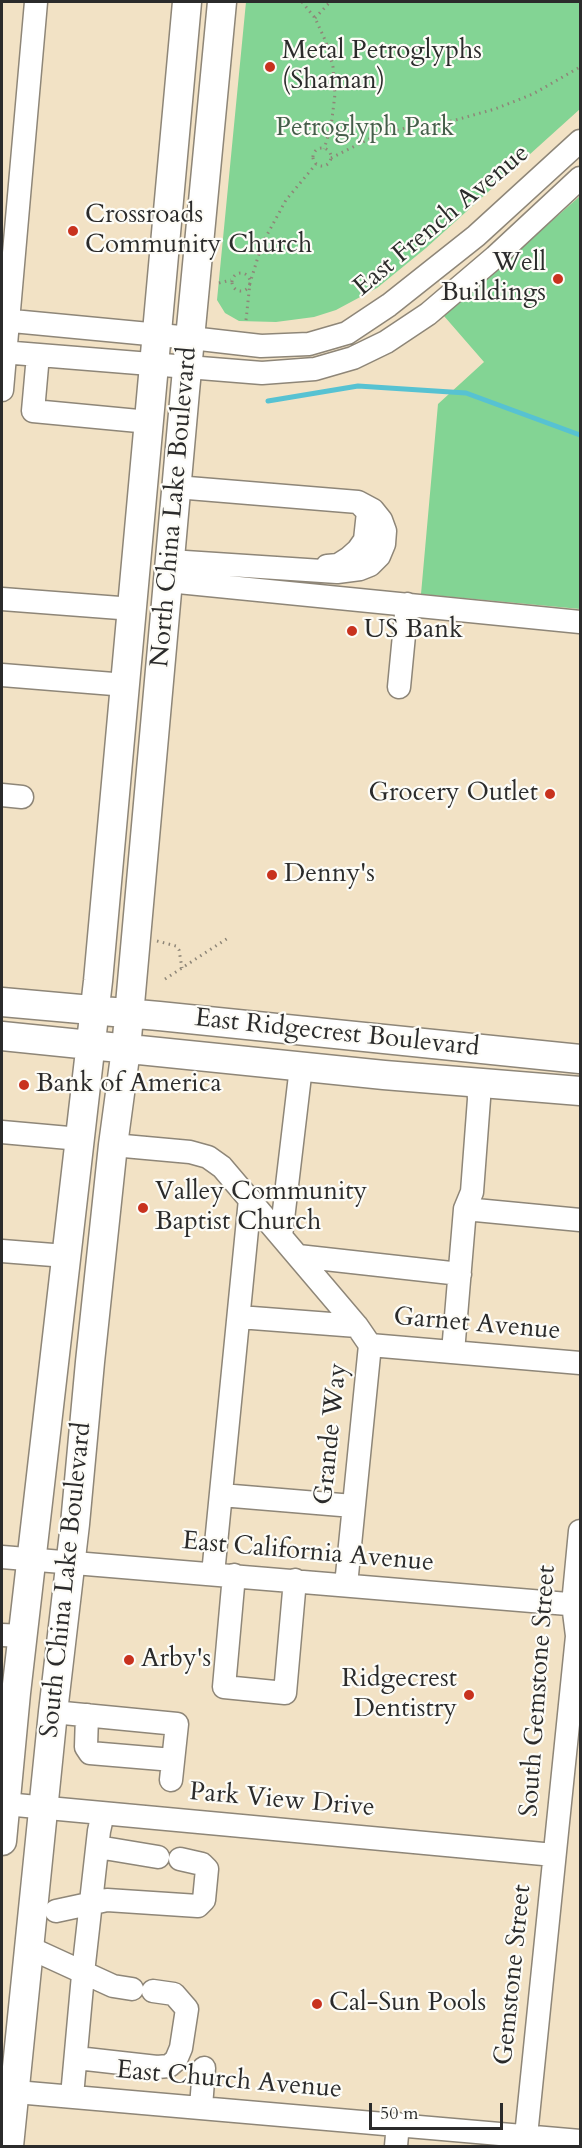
<!DOCTYPE html>
<style>
body{margin:0}
#map{position:relative;width:582px;height:2148px;overflow:hidden;background:#f2e2c5;font-family:Cardo,serif}
canvas{display:block}
.frame{position:absolute;inset:0;border:3px solid #2b2b2b;pointer-events:none}
.scale{position:absolute;left:369px;top:2103px;width:134px;height:27px;box-sizing:border-box;border:3px solid #2b2b2b;border-top:0;padding-left:8px;font-size:18px;line-height:21px;white-space:nowrap;color:#2b2b2b;-webkit-text-stroke:4px #fdfcf7;paint-order:stroke}
</style>
<div id="map">
<canvas width="582" height="2148"></canvas>
<div class="frame"></div>
<div class="scale">50 m</div>
</div>
<script>
const ctx = document.querySelector('canvas').getContext('2d');
ctx.lineJoin = 'round';
function fill(path, color) { ctx.fillStyle = color; ctx.fill(path, 'evenodd'); }
const shape = rows => new Path2D(rows.map(r => 'M' + r).join(''));
function strokePath(path, color, width, dash) { ctx.strokeStyle = color; ctx.lineWidth = width; ctx.lineCap = dash ? 'butt' : 'round'; ctx.setLineDash(dash || []); ctx.stroke(path); }
function write(font, color, halo, rows, align = 'center') {
  ctx.font = font + ' Cardo,serif'; ctx.lineWidth = 4.5; ctx.setLineDash([]); ctx.textBaseline = 'middle'; ctx.strokeStyle = halo; ctx.fillStyle = color; for (const [text, x, y, turn = 0] of rows) {
    ctx.save(); ctx.translate(x, y); ctx.rotate((+turn || 0) * Math.PI / 180); ctx.textAlign = isNaN(turn) ? turn : align; if (halo) ctx.strokeText(text, 0, 0); ctx.fillText(text, 0, 0); ctx.restore();
  }
}
fill(shape([
 [246,2,580,2,580,109,426,248,377,288,336,310,314,317,276,322,239,321,225,313,217,300],
 [580,196,580,609,421,594,438,404,484,362,444,316]
]), '#83d494');
strokePath(shape([
 [268,401,358,386,466,393,580,435]
]), '#57c2d2', 5);
const minor = shape([
 [2,320,191,338,261,346,309,344,347,333,389,305,476,236,580,141],
 [2,352,262,373,315,369,353,358,386,342,428,314,495,257,580,178],
 [38,355,33,411,149,422],
 [2,390,36,2],
 [170,561,337,572,360,569,370,565,379,556,384,544,385,531,381,520,373,510,358,502,176,487],
 [327,566,338,565,349,558,358,550,365,540,368,512,359,503],
 [168,581,580,622],
 [2,599,133,609],
 [2,675,126,685],
 [399,687,407,604],
 [2,795,22,797],
 [2,1132,80,1139],
 [113,1145,190,1152,208,1157,222,1167,357,1326,370,1345,346,1585],
 [465,1209,580,1220],
 [281,1236,301,1067],
 [2,1251,66,1256],
 [298,1256,460,1274],
 [239,1317,357,1326],
 [370,1345,580,1363],
 [453,1352,465,1209,472,1192,479,1099,478,1083],
 [221,1495,353,1506],
 [2,1557,580,1605],
 [213,1574,250,1199],
 [234,1575,224,1687,285,1693,295,1580],
 [2,1635,23,1636],
 [53,1712,177,1724,171,1780],
 [87,1715,86,1747,90,1753,173,1760],
 [5,1804,554,1855],
 [98,1847,158,1857],
 [56,1911,107,1900,198,1906,204,1900,207,1869,202,1864,180,1859],
 [30,1948,113,1986,132,1989],
 [77,2058,157,2067,169,2066,176,2060,181,2048,187,2009,174,1994,153,1991],
 [2,2089,16,2092,580,2141],
 [72,2096,84,1964,99,1831,103,1813],
 [201,2107,204,2068],
 [526,2136,577,1636,573,1604,580,1531],
 [396,2146,398,2124]
]);
const major = shape([
 [2,1002,159,1016,580,1059],
 [2,1036,384,1075,580,1091],
 [2,1841,16,1693,98,981,187,2],
 [9,2146,53,1712,75,1524,90,1362,113,1145,126,1049,185,391,222,2]
]);
strokePath(minor, '#8e8678', 25);
strokePath(major, '#8e8678', 31);
strokePath(shape([
 [302,2,315,18,326,42,333,67,335,94,331,127,324,149],
 [315,18,330,2],
 '313 157a9 9 0 1 1 18 0a9 9 0 1 1-18 0Z',
 [331,158,377,135,410,127,452,121,495,109,533,94,580,67],
 '232 282a9 9 0 1 1 18 0a9 9 0 1 1-18 0Z',
 [219,283,231,280],
 [246,320,250,283,262,244,286,200,316,164],
 [157,941,176,946,179,950,182,968],
 [165,979,228,938]
]), '#8e8678', 3, [1.5, 4.5]);
strokePath(minor, '#fff', 22);
strokePath(major, '#fff', 28);
for (const [x, y, r, color] of [
 [270,67,6,"#c8321e"],
 [73,231,6,"#c8321e"],
 [558,279,6,"#c8321e"],
 [352,631,6,"#c8321e"],
 [550,794,6,"#c8321e"],
 [272,875,6,"#c8321e"],
 [24,1085,6,"#c8321e"],
 [143,1208,6,"#c8321e"],
 [129,1660,6,"#c8321e"],
 [469,1695,6,"#c8321e"],
 [317,2004,6,"#c8321e"]
]) { const dot = new Path2D(); dot.arc(x, y, r, 0, 2 * Math.PI); ctx.fillStyle = color; ctx.fill(dot); strokePath(dot, '#fdfcf7', 2); }
write('26px', '#2b2b2b', '#fdfcf7', [
 ["Metal Petroglyphs",282,52],
 ["(Shaman)",282,82],
 ["Crossroads",85,216],
 ["Community Church",85,246],
 ["Well",546,264,"right"],
 ["Buildings",546,294,"right"],
 ["US Bank",364,631],
 ["Grocery Outlet",538,794,"right"],
 ["Denny's",284,875],
 ["Bank of America",36,1085],
 ["Valley Community",155,1193],
 ["Baptist Church",155,1223],
 ["Arby's",141,1660],
 ["Ridgecrest",457,1680,"right"],
 ["Dentistry",457,1710,"right"],
 ["Cal-Sun Pools",329,2004]
], 'left');
write('26px', '#455e4a', '#fdfcf7', [
 ["Petroglyph Park",365,129]
]);
write('26px', '#2b2b2b', '#fdfcf7', [
 ["East French Avenue",442,221,-40],
 ["North China Lake Boulevard",175,507,-85],
 ["East Ridgecrest Boulevard",337,1034,6],
 ["Garnet Avenue",477,1325,5],
 ["Grande Way",332,1434,-84],
 ["East California Avenue",308,1553,5],
 ["South China Lake Boulevard",67,1580,-84],
 ["South Gemstone Street",539,1691,-86],
 ["Park View Drive",282,1801,5],
 ["Gemstone Street",514,1975,-84],
 ["East Church Avenue",229,2081,5]
]);
</script>
